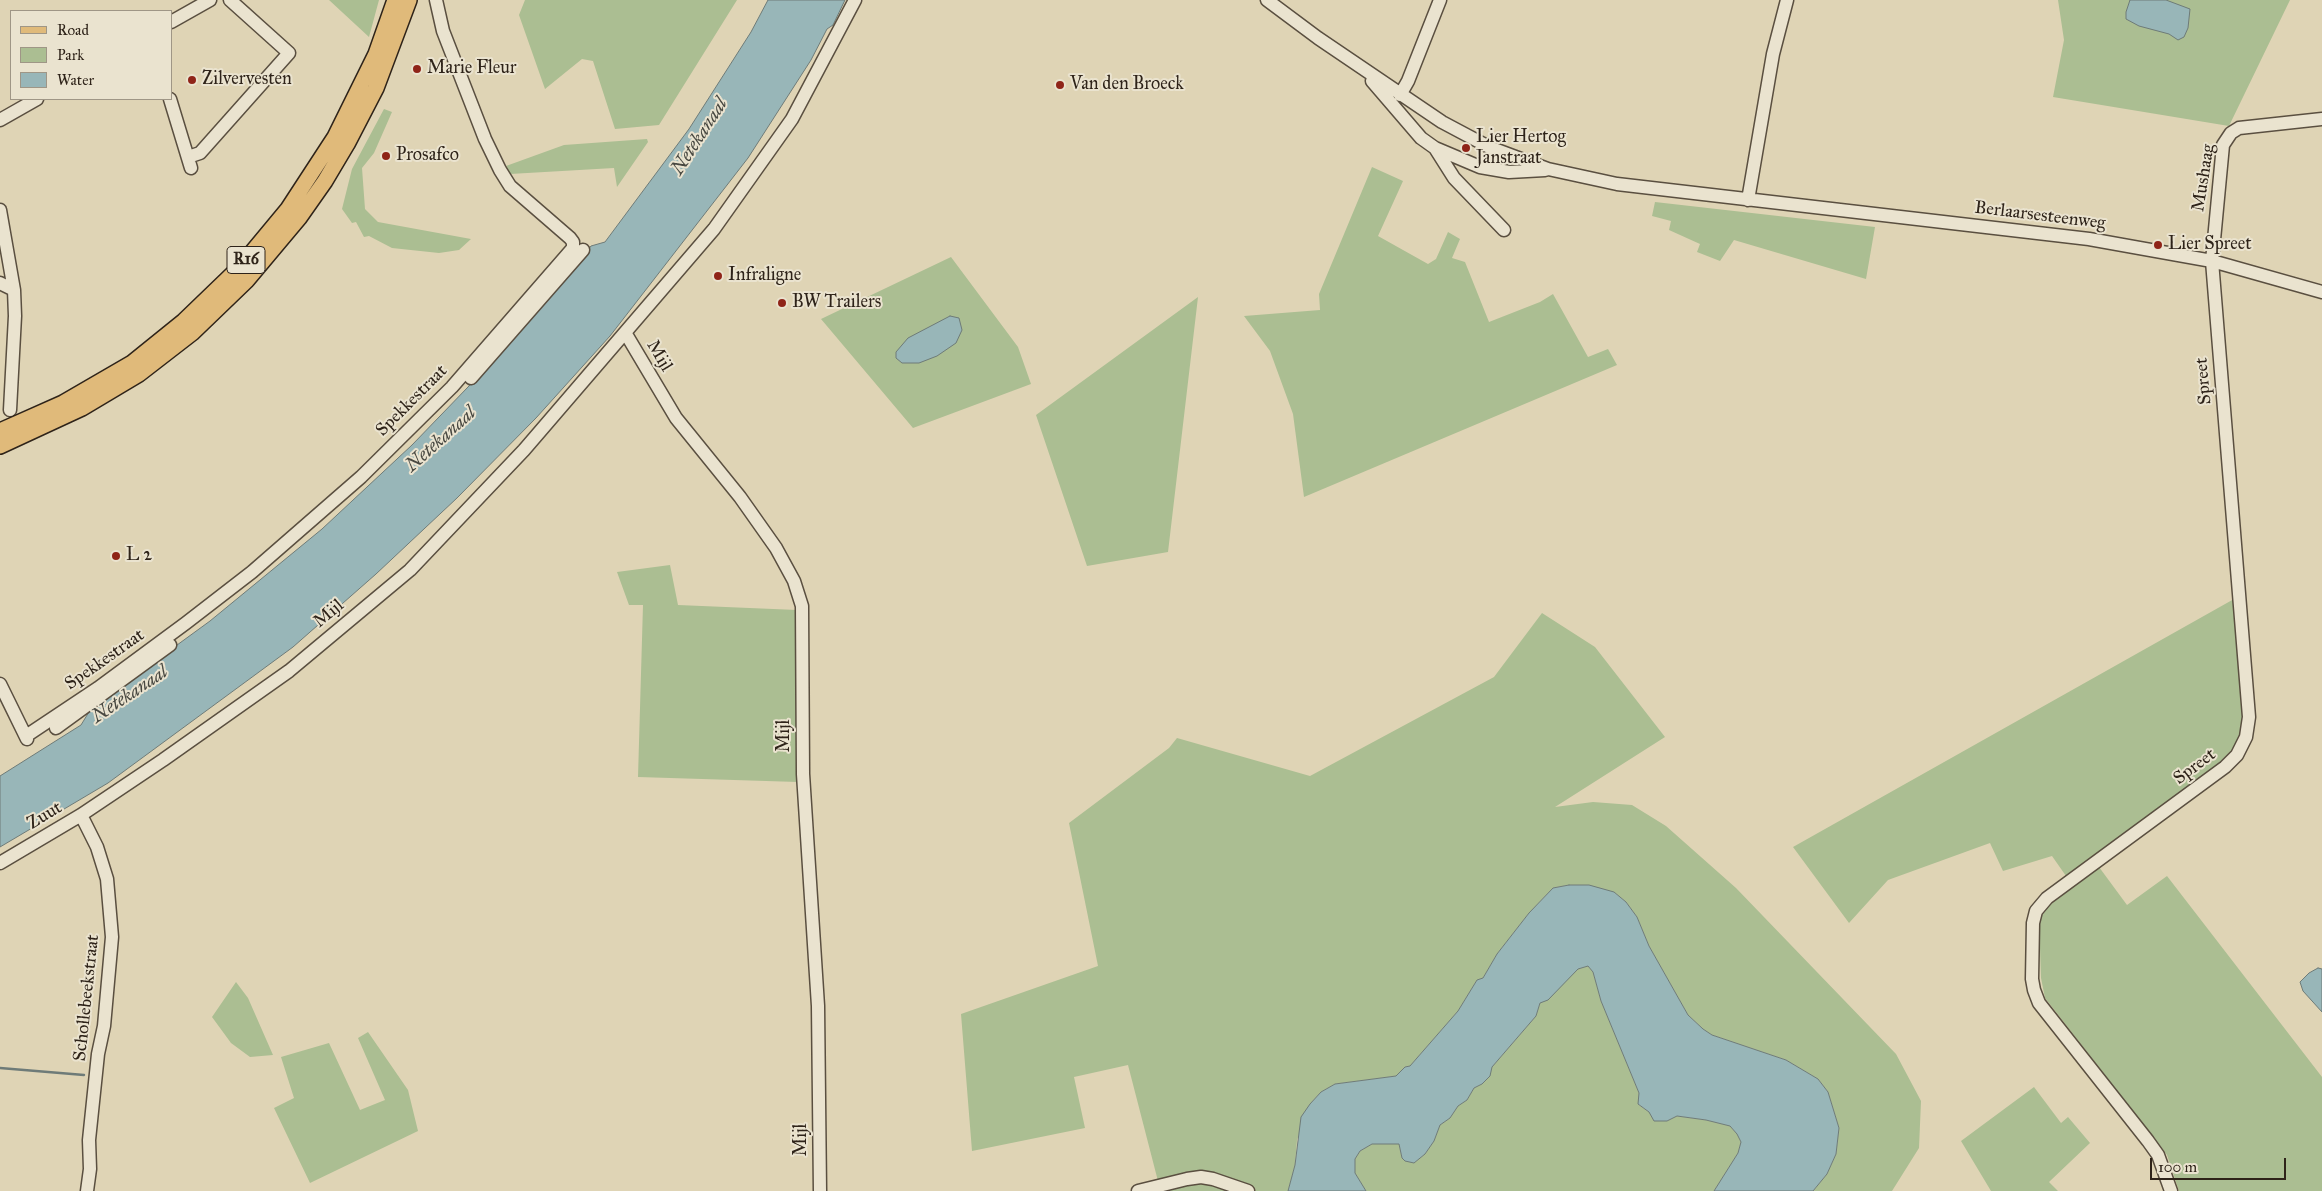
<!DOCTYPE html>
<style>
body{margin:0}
#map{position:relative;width:2322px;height:1191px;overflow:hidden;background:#dfd4b5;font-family:"IM FELL Great Primer",serif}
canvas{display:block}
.legend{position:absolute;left:10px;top:10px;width:162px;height:90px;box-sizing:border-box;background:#eae3cf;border:1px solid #9f9686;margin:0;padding:6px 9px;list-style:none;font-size:15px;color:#2e2319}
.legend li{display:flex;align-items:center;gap:10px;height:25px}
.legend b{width:25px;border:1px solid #9f9686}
.scale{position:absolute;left:2150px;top:1158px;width:136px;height:22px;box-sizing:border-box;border:2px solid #2e2319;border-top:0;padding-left:6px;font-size:15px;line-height:18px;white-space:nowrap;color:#2e2319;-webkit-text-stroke:4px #eae3cf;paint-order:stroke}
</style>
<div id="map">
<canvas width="2322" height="1191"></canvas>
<ul class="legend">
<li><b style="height:6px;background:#e0ba7a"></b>Road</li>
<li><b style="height:14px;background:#abbe92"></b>Park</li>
<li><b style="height:14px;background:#98b6b8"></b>Water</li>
</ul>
<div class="scale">100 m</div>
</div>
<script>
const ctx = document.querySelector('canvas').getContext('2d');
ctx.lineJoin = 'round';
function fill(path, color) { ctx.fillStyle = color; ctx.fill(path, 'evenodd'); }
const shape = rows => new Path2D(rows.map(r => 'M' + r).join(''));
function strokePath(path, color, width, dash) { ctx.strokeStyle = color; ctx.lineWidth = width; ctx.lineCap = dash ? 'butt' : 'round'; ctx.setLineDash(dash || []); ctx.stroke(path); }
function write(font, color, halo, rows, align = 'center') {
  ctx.font = font + ' "IM FELL Great Primer",serif'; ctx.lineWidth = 4; ctx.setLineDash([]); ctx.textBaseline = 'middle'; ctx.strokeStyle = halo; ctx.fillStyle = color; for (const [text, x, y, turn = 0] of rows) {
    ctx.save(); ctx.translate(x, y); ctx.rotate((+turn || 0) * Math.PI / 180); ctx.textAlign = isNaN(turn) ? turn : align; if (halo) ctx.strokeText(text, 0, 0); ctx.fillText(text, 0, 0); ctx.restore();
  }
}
fill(shape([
 [329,0,379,0,369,37],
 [525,0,737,0,659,125,615,129,593,61,582,59,545,89,519,15],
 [2058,0,2290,0,2229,126,2053,97,2064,40],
 [384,109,392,112,374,153,362,168,365,209,378,222,471,239,459,250,439,253,392,248,369,236,364,237,356,222,352,223,342,209,352,169],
 [647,139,648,142,617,187,614,168,510,174,506,166,564,145],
 [1372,167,1403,181,1378,236,1428,264,1436,259,1448,232,1460,239,1452,258,1465,262,1489,322,1540,302,1553,294,1588,357,1608,349,1617,365,1304,497,1293,414,1270,351,1244,316,1320,310,1319,294],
 [1655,202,1875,227,1866,279,1734,240,1720,261,1697,252,1700,244,1669,230,1671,221,1652,216],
 [951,257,1018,347,1031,384,913,428,821,319],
 [1198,297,1168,552,1087,566,1036,415],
 [670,565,678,605,797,610,798,782,638,777,643,605,629,605,617,572],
 [2234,599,2243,724,2242,735,2227,760,2066,876,2052,856,2003,871,1990,843,1888,880,1849,923,1793,847],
 [1542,613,1595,647,1665,737,1555,807,1593,802,1632,805,1666,826,1736,888,1896,1054,1921,1101,1919,1148,1892,1191,1813,1191,1827,1174,1836,1154,1839,1128,1828,1092,1818,1079,1786,1060,1712,1035,1703,1029,1688,1015,1649,946,1637,917,1626,902,1614,892,1569,885,1553,888,1529,913,1497,954,1483,978,1477,980,1458,1011,1410,1066,1405,1067,1396,1076,1335,1084,1321,1092,1310,1104,1297,1140,1295,1165,1288,1191,1140,1191,1159,1185,1128,1065,1074,1077,1085,1128,972,1151,961,1014,1098,966,1069,823,1169,748,1177,738,1310,776,1494,677],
 [2099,867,2127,905,2167,876,2322,1077,2322,1191,2179,1191,2167,1155,2045,998,2041,978,2039,919,2051,904],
 [1588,966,1593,972,1601,1001,1639,1093,1639,1105,1649,1112,1667,1121,1677,1116,1706,1120,1730,1126,1737,1134,1741,1142,1738,1153,1714,1191,1366,1191,1355,1173,1355,1159,1360,1151,1372,1144,1394,1143,1399,1144,1402,1158,1414,1163,1425,1154,1434,1141,1440,1125,1450,1118,1458,1106,1467,1100,1474,1088,1482,1084,1489,1076,1492,1067,1536,1016,1540,1003,1578,969],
 [236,982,248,998,273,1055,250,1057,231,1043,212,1017],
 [368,1032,408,1090,418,1131,310,1183,274,1108,294,1098,281,1057,329,1043,360,1110,385,1100,358,1038],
 [2034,1087,2061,1123,2068,1117,2090,1143,2049,1182,2058,1191,1991,1191,1961,1141]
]), '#abbe92');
const water = shape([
 [768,0,845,0,833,25,827,29,811,60,748,158,610,336,536,418,457,498,376,574,293,647,108,783,0,847,0,776,81,725,92,707,210,621,322,529,412,445,496,358,591,246,605,242,689,129,751,32,768,0],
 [2130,0,2166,0,2190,9,2188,28,2184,37,2178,40,2169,34,2139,26,2126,19,2126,12,2130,0],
 [950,316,959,318,962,330,956,343,937,356,919,363,902,363,896,358,896,352,908,338,950,316],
 [1569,885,1589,885,1614,892,1626,902,1637,917,1649,946,1688,1015,1703,1029,1712,1035,1786,1060,1818,1079,1828,1092,1839,1128,1836,1154,1827,1174,1813,1191,1714,1191,1738,1153,1741,1142,1737,1134,1730,1126,1706,1120,1677,1116,1667,1121,1654,1121,1649,1112,1638,1104,1639,1093,1601,1001,1593,972,1588,966,1578,969,1548,1000,1540,1003,1536,1016,1492,1067,1490,1076,1482,1084,1474,1088,1467,1100,1458,1106,1450,1118,1440,1125,1434,1141,1425,1154,1414,1163,1405,1161,1402,1158,1399,1144,1372,1144,1360,1151,1355,1159,1355,1173,1366,1191,1288,1191,1295,1165,1301,1117,1310,1104,1321,1092,1335,1084,1396,1076,1405,1067,1410,1066,1458,1011,1477,980,1483,978,1497,954,1529,913,1553,888,1569,885],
 [2318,968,2322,969,2322,1012,2303,991,2300,982,2309,973,2318,968]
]);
fill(water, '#98b6b8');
strokePath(water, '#6e7b78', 1);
strokePath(shape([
 [0,1068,84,1075]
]), '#6e7b78', 2.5);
const minor = shape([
 [1267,0,1318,38,1442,122,1489,147,1548,169,1617,184,2089,239,2212,261,2322,292],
 [171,22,210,0],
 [1372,81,1421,138,1435,148,1480,167,1509,172,1545,170],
 [1400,95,1408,81,1440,0],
 [170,99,191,168],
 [0,120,37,99],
 [1435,148,1454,178,1504,230],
 [188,157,200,153,289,53,230,0],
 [1748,200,1773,54,1787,0],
 [0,210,14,290,15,316,10,410],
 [0,283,14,290],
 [626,334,676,418,740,497,776,548,794,581,802,606,803,774,818,1006,820,1191],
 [471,378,583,250],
 [0,684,27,739],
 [56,728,170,645],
 [26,736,98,688,186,623,252,572,361,477,452,387,573,248,573,242,570,238,510,186,500,170,485,139,443,31,436,0],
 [81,815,97,847,107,879,112,937,104,1026,98,1054,89,1140,90,1169,87,1191],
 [0,863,81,815,163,760,289,671,410,570,524,450,714,229,792,119,855,0],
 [1138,1191,1187,1179,1201,1177,1213,1179,1248,1191],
 [2171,1191,2158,1155,2148,1141,2039,1003,2034,990,2032,979,2033,923,2036,911,2047,898,2225,767,2237,755,2246,737,2249,717,2212,261,2223,145,2231,133,2239,128,2322,119]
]);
const major = shape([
 [0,431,63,403,132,363,184,321,239,268,288,209,335,137,376,54,395,0],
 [0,446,82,408,139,374,192,333,247,280,299,218,325,181,347,144,376,88,409,0]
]);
strokePath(minor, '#5a4f40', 15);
strokePath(major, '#2e2319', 18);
strokePath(minor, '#eae3cf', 12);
strokePath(major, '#e0ba7a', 15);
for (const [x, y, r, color] of [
 [417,69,5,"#8f2418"],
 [192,80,5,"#8f2418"],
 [1060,85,5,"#8f2418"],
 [1466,148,5,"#8f2418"],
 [386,156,5,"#8f2418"],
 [2158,245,5,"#8f2418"],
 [718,276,5,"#8f2418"],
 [782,303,5,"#8f2418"],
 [116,556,5,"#8f2418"]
]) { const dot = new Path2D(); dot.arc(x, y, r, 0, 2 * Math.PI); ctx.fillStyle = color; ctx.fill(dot); strokePath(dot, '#eae3cf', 2); }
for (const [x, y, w] of [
 [246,260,38]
]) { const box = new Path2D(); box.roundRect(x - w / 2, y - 13.5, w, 27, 4); ctx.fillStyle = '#eae3cf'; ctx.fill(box); strokePath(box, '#2e2319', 1); }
write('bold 16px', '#2e2319', null, [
 ["R16",246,260]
]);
write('18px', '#2e2319', '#eae3cf', [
 ["Marie Fleur",427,69],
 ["Zilvervesten",202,80],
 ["Van den Broeck",1070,85],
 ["Lier Hertog",1476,138],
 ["Janstraat",1476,159],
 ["Prosafco",396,156],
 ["Lier Spreet",2168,245],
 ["Infraligne",728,276],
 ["BW Trailers",792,303],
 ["L 2",126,556]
], 'left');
write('18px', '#2e2319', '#eae3cf', [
 ["Mushaag",2204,178,-81],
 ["Berlaarsesteenweg",2040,216,7],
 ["Mijl",659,356,59],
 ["Spreet",2204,381,-95],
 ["Spekkestraat",412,401,-45],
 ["Mijl",329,614,-40],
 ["Spekkestraat",105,660,-35],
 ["Mijl",785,736,-90],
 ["Spreet",2195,767,-37],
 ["Zuut",45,816,-31],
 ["Schollebeekstraat",87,998,-84],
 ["Mijl",802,1140,-90]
]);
write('italic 19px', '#484841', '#eae3cf', [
 ["Netekanaal",700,137,-57],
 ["Netekanaal",441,440,-42],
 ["Netekanaal",130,695,-34]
]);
</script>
